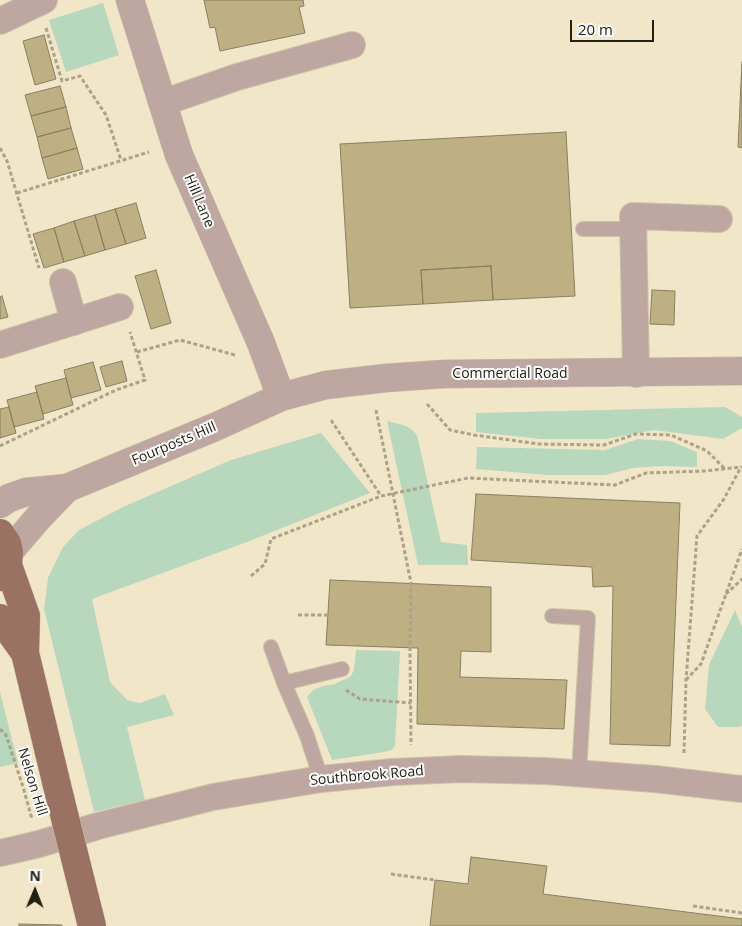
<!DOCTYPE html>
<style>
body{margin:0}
#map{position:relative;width:742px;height:926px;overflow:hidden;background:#f1e7c8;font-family:"Open Sans",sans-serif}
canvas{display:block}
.north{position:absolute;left:10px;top:866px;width:50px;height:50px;-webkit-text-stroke:4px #fff;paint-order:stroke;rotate:1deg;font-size:14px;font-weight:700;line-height:20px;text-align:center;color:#232014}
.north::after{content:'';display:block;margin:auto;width:18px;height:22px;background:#232014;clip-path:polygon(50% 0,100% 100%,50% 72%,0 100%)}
.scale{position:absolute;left:570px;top:20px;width:84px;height:22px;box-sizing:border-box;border:2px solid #232014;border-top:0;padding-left:6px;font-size:15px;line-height:18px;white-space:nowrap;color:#232014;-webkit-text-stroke:4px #fff;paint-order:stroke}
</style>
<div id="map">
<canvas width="742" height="926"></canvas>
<div class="north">N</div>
<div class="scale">20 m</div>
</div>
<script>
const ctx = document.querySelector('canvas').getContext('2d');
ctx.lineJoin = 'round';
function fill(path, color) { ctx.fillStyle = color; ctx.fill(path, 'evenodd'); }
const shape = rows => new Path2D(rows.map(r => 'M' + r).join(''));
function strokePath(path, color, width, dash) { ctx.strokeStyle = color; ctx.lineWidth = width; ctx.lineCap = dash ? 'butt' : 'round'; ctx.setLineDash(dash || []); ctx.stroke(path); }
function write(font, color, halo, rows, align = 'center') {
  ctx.font = font + ' "Open Sans",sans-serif'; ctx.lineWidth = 4; ctx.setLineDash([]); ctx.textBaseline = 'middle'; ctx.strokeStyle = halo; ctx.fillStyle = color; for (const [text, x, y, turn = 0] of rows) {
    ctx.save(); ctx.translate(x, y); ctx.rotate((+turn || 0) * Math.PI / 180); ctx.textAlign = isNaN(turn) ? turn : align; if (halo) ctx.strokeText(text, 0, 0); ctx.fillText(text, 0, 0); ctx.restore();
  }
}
fill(shape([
 [103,3,119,55,66,72,49,20],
 [725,407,742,417,742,428,723,439,654,430,606,439,541,439,476,432,476,413],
 [387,421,403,425,410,428,417,435,441,542,467,545,468,565,418,565],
 [321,433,370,493,247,542,92,599,110,682,127,700,140,703,165,694,174,715,127,727,145,800,94,812,44,609,48,578,63,547,79,530,123,507,231,460],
 [638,439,670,441,697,452,697,467,661,466,633,468,605,475,548,475,476,469,477,447,605,450],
 [735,610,742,627,742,725,740,727,718,727,705,709,709,665],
 [356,650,400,651,395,746,391,750,384,752,332,760,307,697,313,690,323,686,335,684,351,676,354,669],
 [0,692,18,763,0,767]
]), '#b7d8bc');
const building = shape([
 [204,0,303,0,304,6,299,7,305,33,220,51,215,27,210,28,204,0],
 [44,35,56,79,35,85,23,41,44,35],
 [742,62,742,148,738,147,742,62],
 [60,86,66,107,31,116,25,95,60,86],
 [66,107,71,128,37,137,31,116,66,107],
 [71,128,77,148,42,158,37,137,71,128],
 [566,132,575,296,493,300,491,266,421,270,423,304,350,308,340,144,566,132],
 [77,148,83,169,48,179,42,158,77,148],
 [136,203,146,238,126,244,115,209,136,203],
 [115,209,126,244,105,250,95,215,115,209],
 [95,215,105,250,85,256,74,221,95,215],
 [74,221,85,256,64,262,54,228,74,221],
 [54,228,64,262,44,268,33,234,54,228],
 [491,266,493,300,423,304,421,270,491,266],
 [156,270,171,323,151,329,135,276,156,270],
 [652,290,675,291,674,325,650,324,652,290],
 [2,296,8,317,0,319,0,297,2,296],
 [122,361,127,381,106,387,100,367,122,361],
 [93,362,101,390,71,398,64,370,93,362],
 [66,378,73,405,43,414,35,386,66,378],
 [37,392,44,419,14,427,7,400,37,392],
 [9,407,16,433,0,438,0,409,9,407],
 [476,494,680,503,670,746,610,744,613,586,593,587,592,567,471,560,476,494],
 [330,580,491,587,491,652,461,651,460,677,567,680,564,729,417,724,418,648,326,645,330,580],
 [471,857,547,866,543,894,742,919,742,926,430,926,435,880,468,884,471,857],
 [19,924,62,925,62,926,19,926,19,924]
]);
fill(building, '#bfb083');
strokePath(building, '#887f62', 1);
const service = shape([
 [583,229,633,229],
 [552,616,588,618,579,773],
 [271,647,284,683,307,736,321,779],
 [284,683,342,669]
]);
const minor = shape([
 [0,21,44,0],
 [162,103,237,77,352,45],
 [63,282,74,322],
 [0,345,120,307],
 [636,374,633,216,719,219],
 [0,853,39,844,98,826,213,797,321,779,393,772,461,769,545,771,655,779,742,789]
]);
const tertiary = shape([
 [130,0,179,155,261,343,281,397],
 [0,504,9,498,26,492,67,488,215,427,281,397,326,385,386,378,444,374,742,371],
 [9,552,39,517,67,488]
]);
const primary = shape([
 [0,533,7,543,9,552,8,565,0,577],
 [8,565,26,616,25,653,60,798],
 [0,618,25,653]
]);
strokePath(service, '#ccc3a8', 16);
strokePath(minor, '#ccc3a8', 28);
strokePath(tertiary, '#ccc3a8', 29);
strokePath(primary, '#ccc3a8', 29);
strokePath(shape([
 [46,28,62,81,80,76,106,115,121,160],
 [0,148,7,161,39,268],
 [17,193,149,152],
 [137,352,180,340,235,355],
 [427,404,450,430,474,435,539,444,604,445,636,434,671,435,707,451,724,468],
 [376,410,411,583,410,648,411,745],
 [331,420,381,496,468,478,615,485,646,473,704,471,742,467],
 [0,446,116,390,145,380,130,332],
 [251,576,265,564,271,539,381,496],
 [726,594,742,579],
 [298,615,328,615],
 [686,680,701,664,742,549],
 [346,690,360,699,411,703],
 [0,729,6,735,23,787,32,819],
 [684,753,686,680,697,536,724,499,741,467],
 [391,874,435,880],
 [693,906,742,913]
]), '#aaa28a', 3, [4, 2.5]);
strokePath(service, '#bea7a0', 14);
strokePath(minor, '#bea7a0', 26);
strokePath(tertiary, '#bea7a0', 28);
strokePath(primary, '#997264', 28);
const primaryBridge = shape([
 [60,798,92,926]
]);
strokePath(primaryBridge, '#ccc3a8', 29, []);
strokePath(primaryBridge, '#997264', 28);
write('14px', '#232014', '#fff', [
 ["Hill Lane",199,201,67],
 ["Commercial Road",510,374],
 ["Fourposts Hill",174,444,-23],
 ["Southbrook Road",367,776,-5],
 ["Nelson Hill",32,782,73]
]);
</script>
